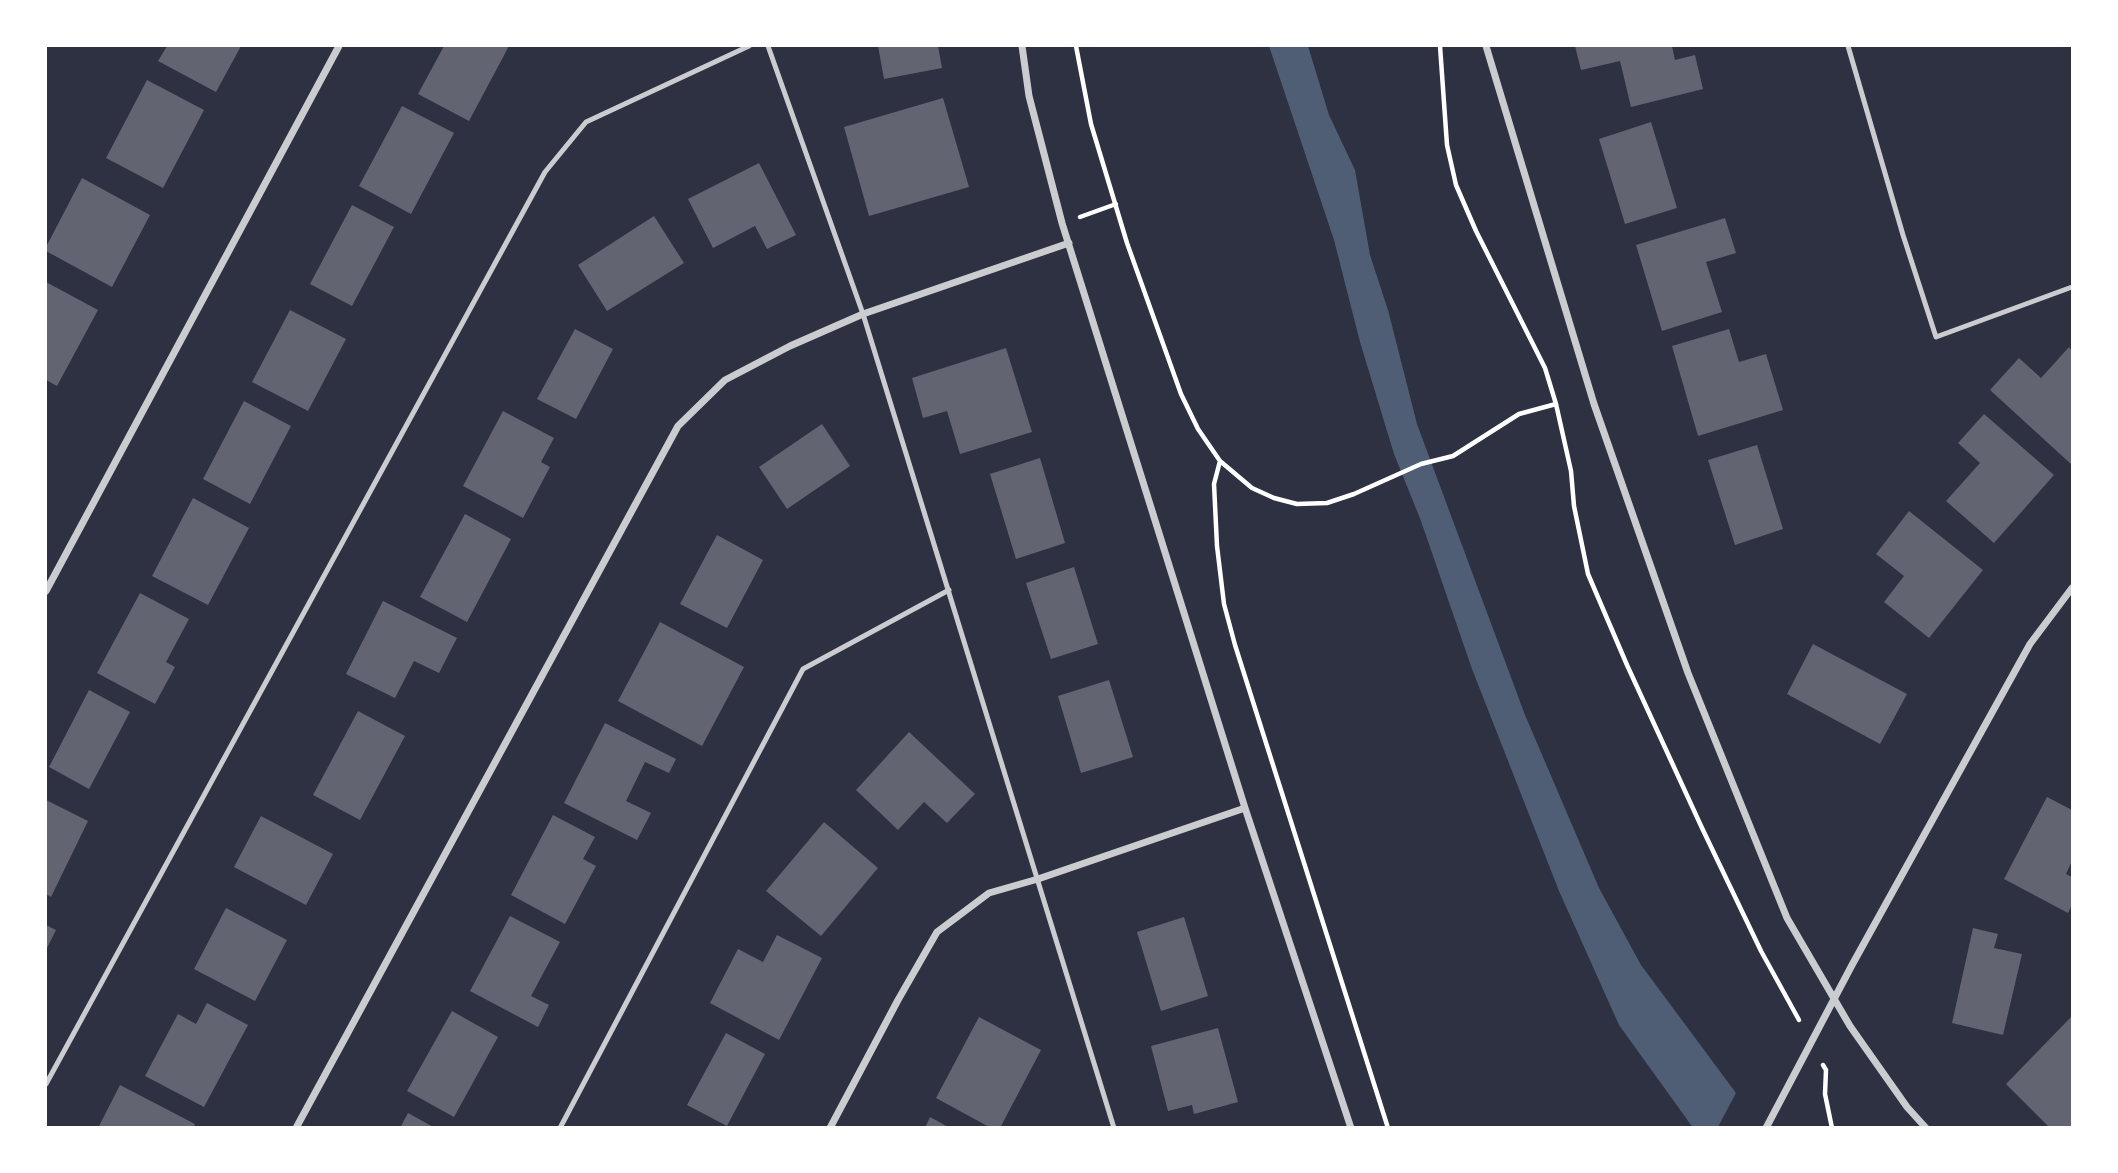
<!DOCTYPE html>
<style>
body{margin:0}
#map{position:relative;width:2118px;height:1173px;overflow:hidden;background:#2d3142;font-family:"Exo 2",sans-serif}
canvas{display:block}
.frame{position:absolute;inset:0;border:47px solid #fff;pointer-events:none}
</style>
<div id="map">
<canvas width="2118" height="1173"></canvas>
<div class="frame"></div>
</div>
<script>
const ctx = document.querySelector('canvas').getContext('2d');
ctx.lineJoin = 'round';
function fill(path, color) { ctx.fillStyle = color; ctx.fill(path, 'evenodd'); }
const shape = rows => new Path2D(rows.map(r => 'M' + r).join(''));
function strokePath(path, color, width, dash) { ctx.strokeStyle = color; ctx.lineWidth = width; ctx.lineCap = dash ? 'butt' : 'round'; ctx.setLineDash(dash || []); ctx.stroke(path); }
fill(shape([
 [1269,46,1308,46,1329,115,1355,170,1370,255,1388,310,1417,424,1525,715,1599,888,1641,965,1736,1093,1718,1127,1693,1127,1691,1125,1619,1025,1559,891,1472,669,1421,521,1394,454,1360,342,1334,240]
]), '#4f5d75');
fill(shape([
 [167,46,241,46,216,92,158,61],
 [444,46,509,46,469,121,418,94],
 [878,46,938,46,942,68,884,79],
 [1575,46,1672,46,1675,60,1695,55,1703,89,1631,107,1620,61,1581,70],
 [147,80,204,110,163,188,106,158],
 [943,98,969,187,869,216,844,127],
 [402,106,454,133,411,214,359,186],
 [1651,122,1677,208,1625,224,1599,139],
 [759,163,796,235,767,249,755,226,713,248,688,199],
 [82,178,150,215,112,287,46,251,46,247],
 [352,205,394,227,352,306,310,284],
 [654,216,684,263,607,311,578,265],
 [1725,218,1736,253,1706,262,1722,312,1662,331,1636,245],
 [46,282,98,310,57,386,46,380],
 [290,310,346,339,308,411,252,382],
 [575,329,613,349,576,419,537,399],
 [1729,329,1739,362,1766,354,1783,410,1698,436,1672,346],
 [2069,347,2072,351,2072,465,1990,390,2019,358,2041,378],
 [1006,348,1032,432,960,454,947,411,923,418,912,378],
 [244,401,291,426,250,504,203,479],
 [503,411,554,438,541,462,550,467,523,518,463,486],
 [1984,414,2054,475,1994,543,1946,501,1980,463,1958,443],
 [822,424,850,466,787,509,759,467],
 [1757,445,1783,529,1735,545,1708,460],
 [1040,458,1065,543,1016,559,990,474],
 [193,498,249,528,208,605,152,576],
 [1909,511,1983,570,1929,638,1884,602,1904,576,1876,554],
 [465,514,511,539,467,622,420,597],
 [717,535,763,560,727,628,680,604],
 [1074,567,1098,644,1051,659,1026,583],
 [140,593,189,619,166,662,175,667,155,704,97,673],
 [383,601,457,638,439,673,414,661,395,698,346,674],
 [660,622,744,667,702,746,618,701],
 [1813,644,1907,694,1880,744,1787,694],
 [1109,680,1133,757,1081,773,1058,696],
 [89,690,130,712,89,789,49,767],
 [358,711,405,736,360,820,313,795],
 [605,723,676,759,669,773,645,762,626,801,651,813,637,840,564,803],
 [909,732,975,794,947,823,924,802,898,830,856,790],
 [2047,797,2072,810,2072,861,2066,874,2072,877,2072,905,2068,913,2004,879],
 [46,800,88,821,51,897,46,894],
 [553,815,595,837,583,859,596,866,565,924,511,895],
 [261,816,333,854,306,905,234,867],
 [824,822,878,868,821,936,766,891],
 [226,908,287,940,255,1001,194,969],
 [510,916,560,942,531,996,549,1005,538,1027,470,991],
 [1184,917,1208,996,1161,1011,1137,932],
 [46,925,56,930,46,950],
 [1973,928,1998,934,1994,948,2022,954,2003,1035,1952,1023],
 [777,935,822,958,779,1040,710,1003,738,949,763,962],
 [207,1003,248,1025,204,1107,145,1076,178,1014,196,1024],
 [452,1011,498,1037,454,1117,407,1091],
 [2072,1016,2072,1128,2050,1128,2006,1084],
 [979,1017,1041,1050,1000,1128,991,1128,936,1098],
 [1218,1028,1238,1102,1194,1114,1192,1105,1168,1111,1151,1046],
 [726,1033,765,1054,727,1126,687,1105],
 [120,1085,195,1124,193,1128,98,1128],
 [408,1113,435,1128,400,1128],
 [930,1117,950,1128,925,1128]
]), '#626471');
strokePath(shape([
 [1076,46,1091,124,1127,243,1181,394,1198,429,1220,461,1214,484,1217,546,1224,604,1235,645,1388,1128],
 [1440,46,1447,145,1456,185,1476,231,1545,368,1556,404,1571,471,1574,506,1588,574,1627,665,1702,828,1761,951,1799,1020],
 [1080,217,1116,204],
 [1220,461,1252,488,1274,498,1297,504,1327,503,1354,494,1421,464,1453,456,1519,414,1556,404],
 [1823,1065,1826,1070,1825,1094,1832,1128]
]), '#fff', 4.5);
strokePath(shape([
 [768,46,863,314,1114,1128],
 [1848,46,1903,235,1936,337,2072,287],
 [46,1084,545,172,586,122,749,46],
 [560,1128,803,669,949,590]
]), '#caccd0', 5);
strokePath(shape([
 [1022,46,1029,96,1062,223,1245,808,1351,1128],
 [1486,46,1594,404,1688,673,1787,918,1850,1026,1907,1107,1926,1128],
 [46,591,339,46],
 [296,1128,678,426,725,380,790,346,863,314,1069,243],
 [830,1128,898,1000,937,932,989,893,1038,879,1245,808],
 [1766,1128,1852,965,2030,644,2072,588]
]), '#caccd0', 7);
</script>
